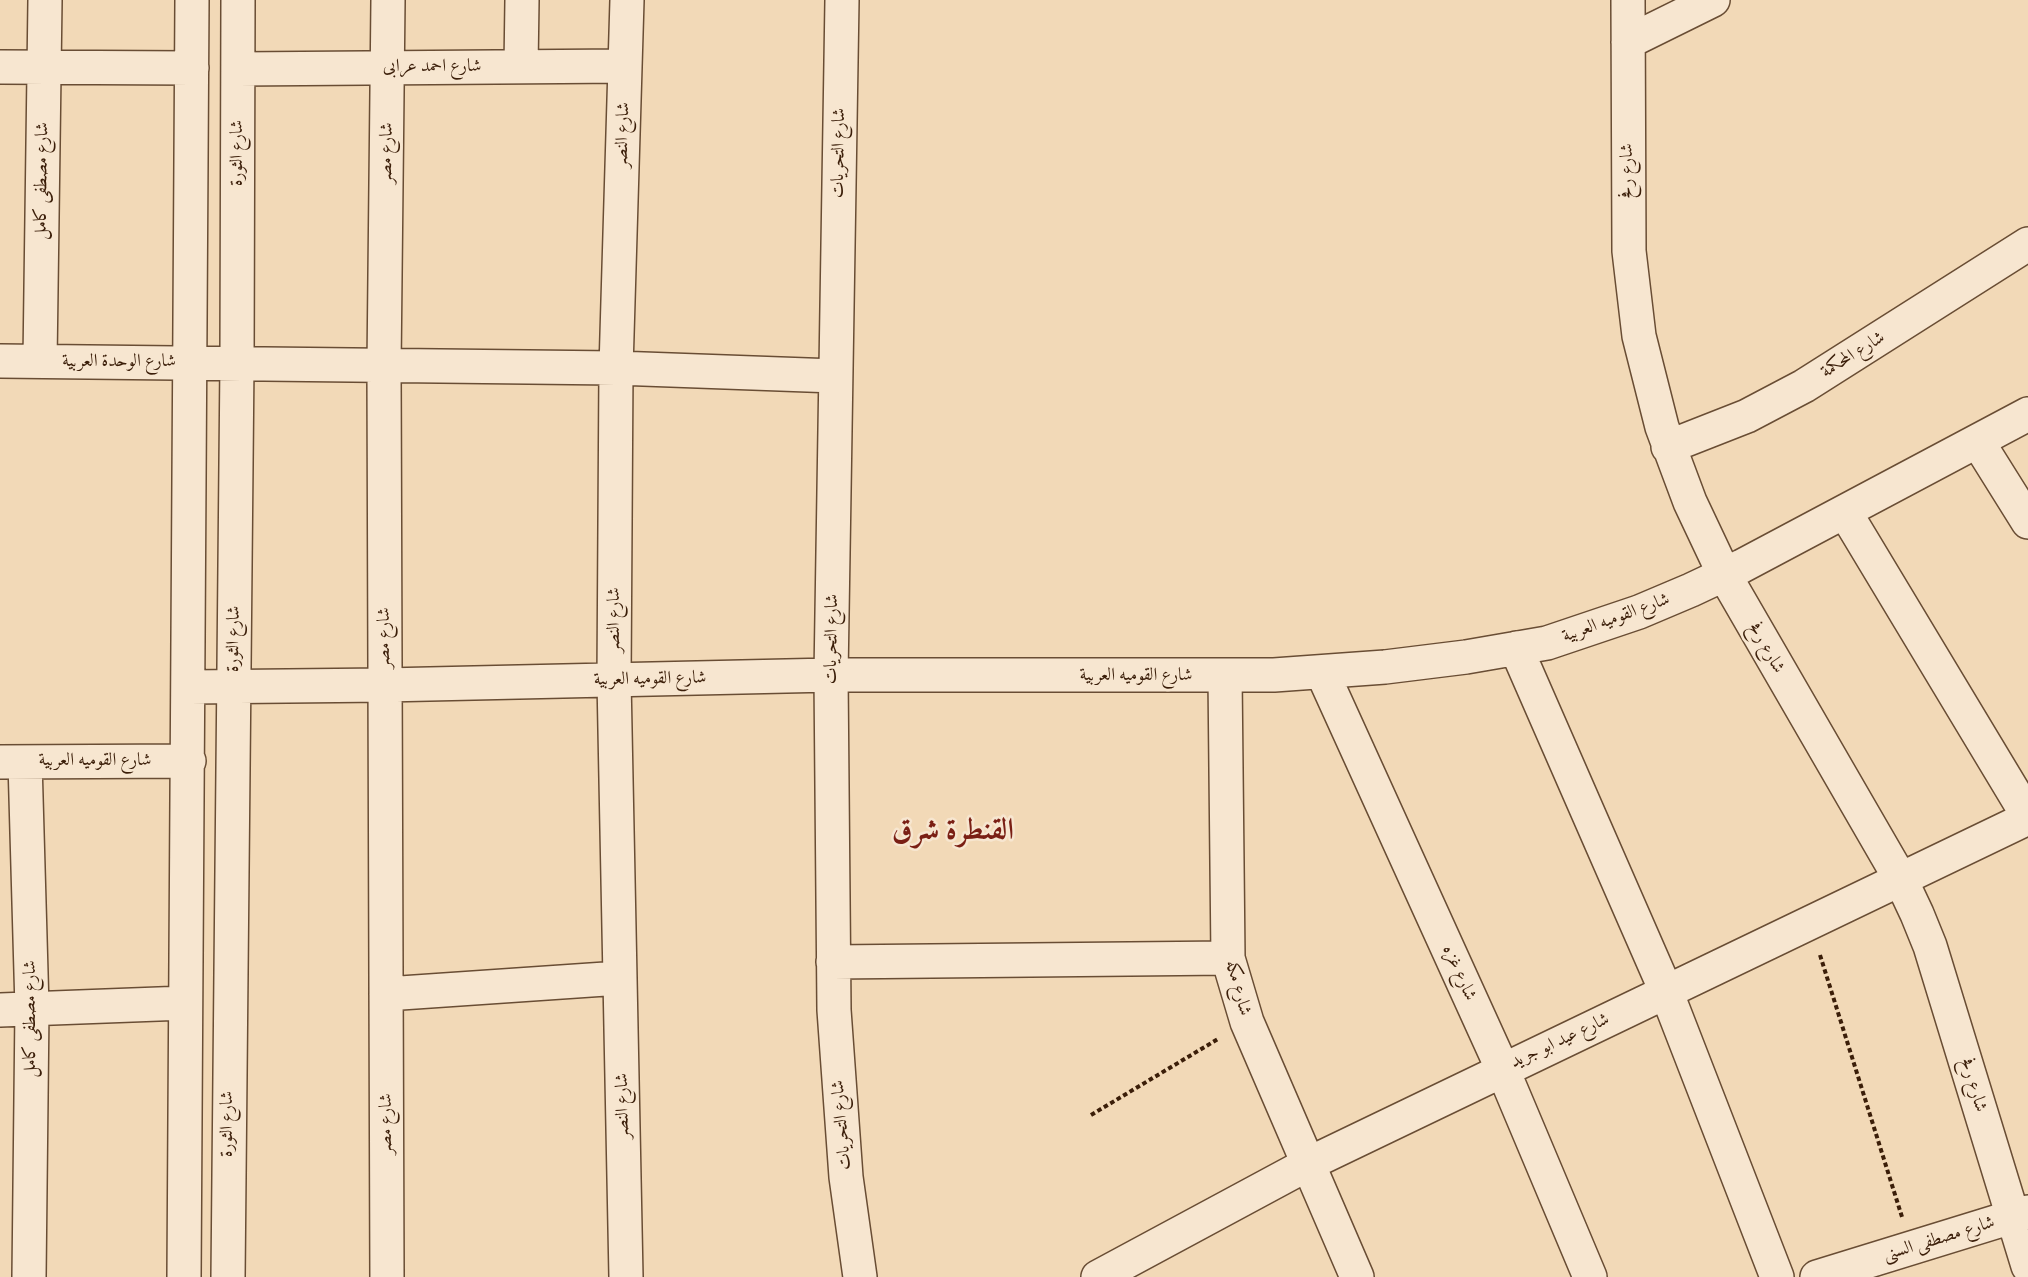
<!DOCTYPE html>
<meta charset="utf-8">
<style>
body{margin:0}
canvas{display:block;background:#f2d9b7}
</style>
<canvas width="2028" height="1277"></canvas>
<script>
const ctx = document.querySelector('canvas').getContext('2d');
ctx.lineJoin = 'round';
const shape = rows => new Path2D(rows.map(r => 'M' + r).join(''));
function strokePath(path, color, width, dash) { ctx.strokeStyle = color; ctx.lineWidth = width; ctx.lineCap = dash ? 'butt' : 'round'; ctx.setLineDash(dash || []); ctx.stroke(path); }
function write(font, color, halo, rows, align = 'center') {
  ctx.font = font + ' "IM FELL French Canon",Amiri,serif'; ctx.lineWidth = 5; ctx.setLineDash([]); ctx.textBaseline = 'middle'; ctx.strokeStyle = halo; ctx.fillStyle = color; for (const [text, x, y, turn = 0] of rows) {
    ctx.save(); ctx.translate(x, y); ctx.rotate((+turn || 0) * Math.PI / 180); ctx.textAlign = isNaN(turn) ? turn : align; if (halo) ctx.strokeText(text, 0, 0); ctx.fillText(text, 0, 0); ctx.restore();
  }
}
const minor = shape([
 [842,0,831,675,834,1010,846,1177,860,1277],
 [1628,0,1629,251,1639,336,1662,427,1690,502,1724,574,1901,880,1917,914,1930,946,2028,1266],
 [1628,42,1713,0],
 [0,67,192,68],
 [521,67,522,0],
 [238,69,625,66],
 [0,361,616,368,835,376],
 [40,361,45,0],
 [1978,442,2028,522],
 [1668,447,1747,416,1804,386,2028,244],
 [1845,512,2028,816],
 [1516,648,1666,991,1777,1277],
 [1322,672,1502,1068,1590,1277],
 [1225,675,1228,958,1247,1022,1357,1277],
 [190,687,385,685,831,675,1274,675,1385,667,1466,657,1547,643,1639,612,1691,590,1742,566,2028,414],
 [0,762,189,761],
 [25,762,32,1008,29,1277],
 [833,962,1228,958],
 [386,994,620,978],
 [0,1010,185,1003],
 [184,1277,192,0],
 [228,1277,237,362,238,0],
 [387,1277,384,367,388,0],
 [626,1277,614,680,616,368,627,0],
 [1098,1277,1308,1164,2028,818],
 [1817,1277,2028,1212]
]);
strokePath(minor, '#694d34', 36);
strokePath(shape([
 [1820,955,1902,1217],
 [1091,1115,1218,1039]
]), '#3b1e09', 4, [4.5, 3]);
strokePath(minor, '#f7e6d0', 33);
write('18px', '#3b1e09', '#f7e6d0', [
 ["شارع احمد عرابى",432,67],
 ["شارع النصر",623,135,-88],
 ["شارع الثورة",238,153,-90],
 ["شارع مصر",387,153,-89],
 ["شارع التحريات",839,153,-89],
 ["شارع رفح",1628,171,-90],
 ["شارع مصطفى كامل",42,181,-89],
 ["شارع المحكمة",1853,355,-32],
 ["شارع الوحدة العربية",119,362],
 ["شارع القوميه العربية",1616,618,-20],
 ["شارع النصر",615,620,-90],
 ["شارع مصر",385,638,-90],
 ["شارع الثورة",234,639,-89],
 ["شارع التحريات",832,639,-89],
 ["شارع رفح",1766,648,60],
 ["شارع القوميه العربية",1136,676],
 ["شارع القوميه العربية",650,679,-1],
 ["شارع القوميه العربية",95,761],
 ["شارع غزه",1459,973,66],
 ["شارع مكه",1238,988,75],
 ["شارع مصطفى كامل",31,1019,-90],
 ["شارع عيد ابو جريد",1560,1041,-25],
 ["شارع رفح",1973,1085,73],
 ["شارع النصر",623,1106,-91],
 ["شارع الثورة",228,1124,-90],
 ["شارع مصر",387,1124,-90],
 ["شارع التحريات",842,1125,-95],
 ["شارع مصطفى السنى",1939,1239,-17]
]);
write('bold 30px', '#7a1f14', '#f7e6d0', [
 ["القنطرة شرق",953,832]
]);
</script>
